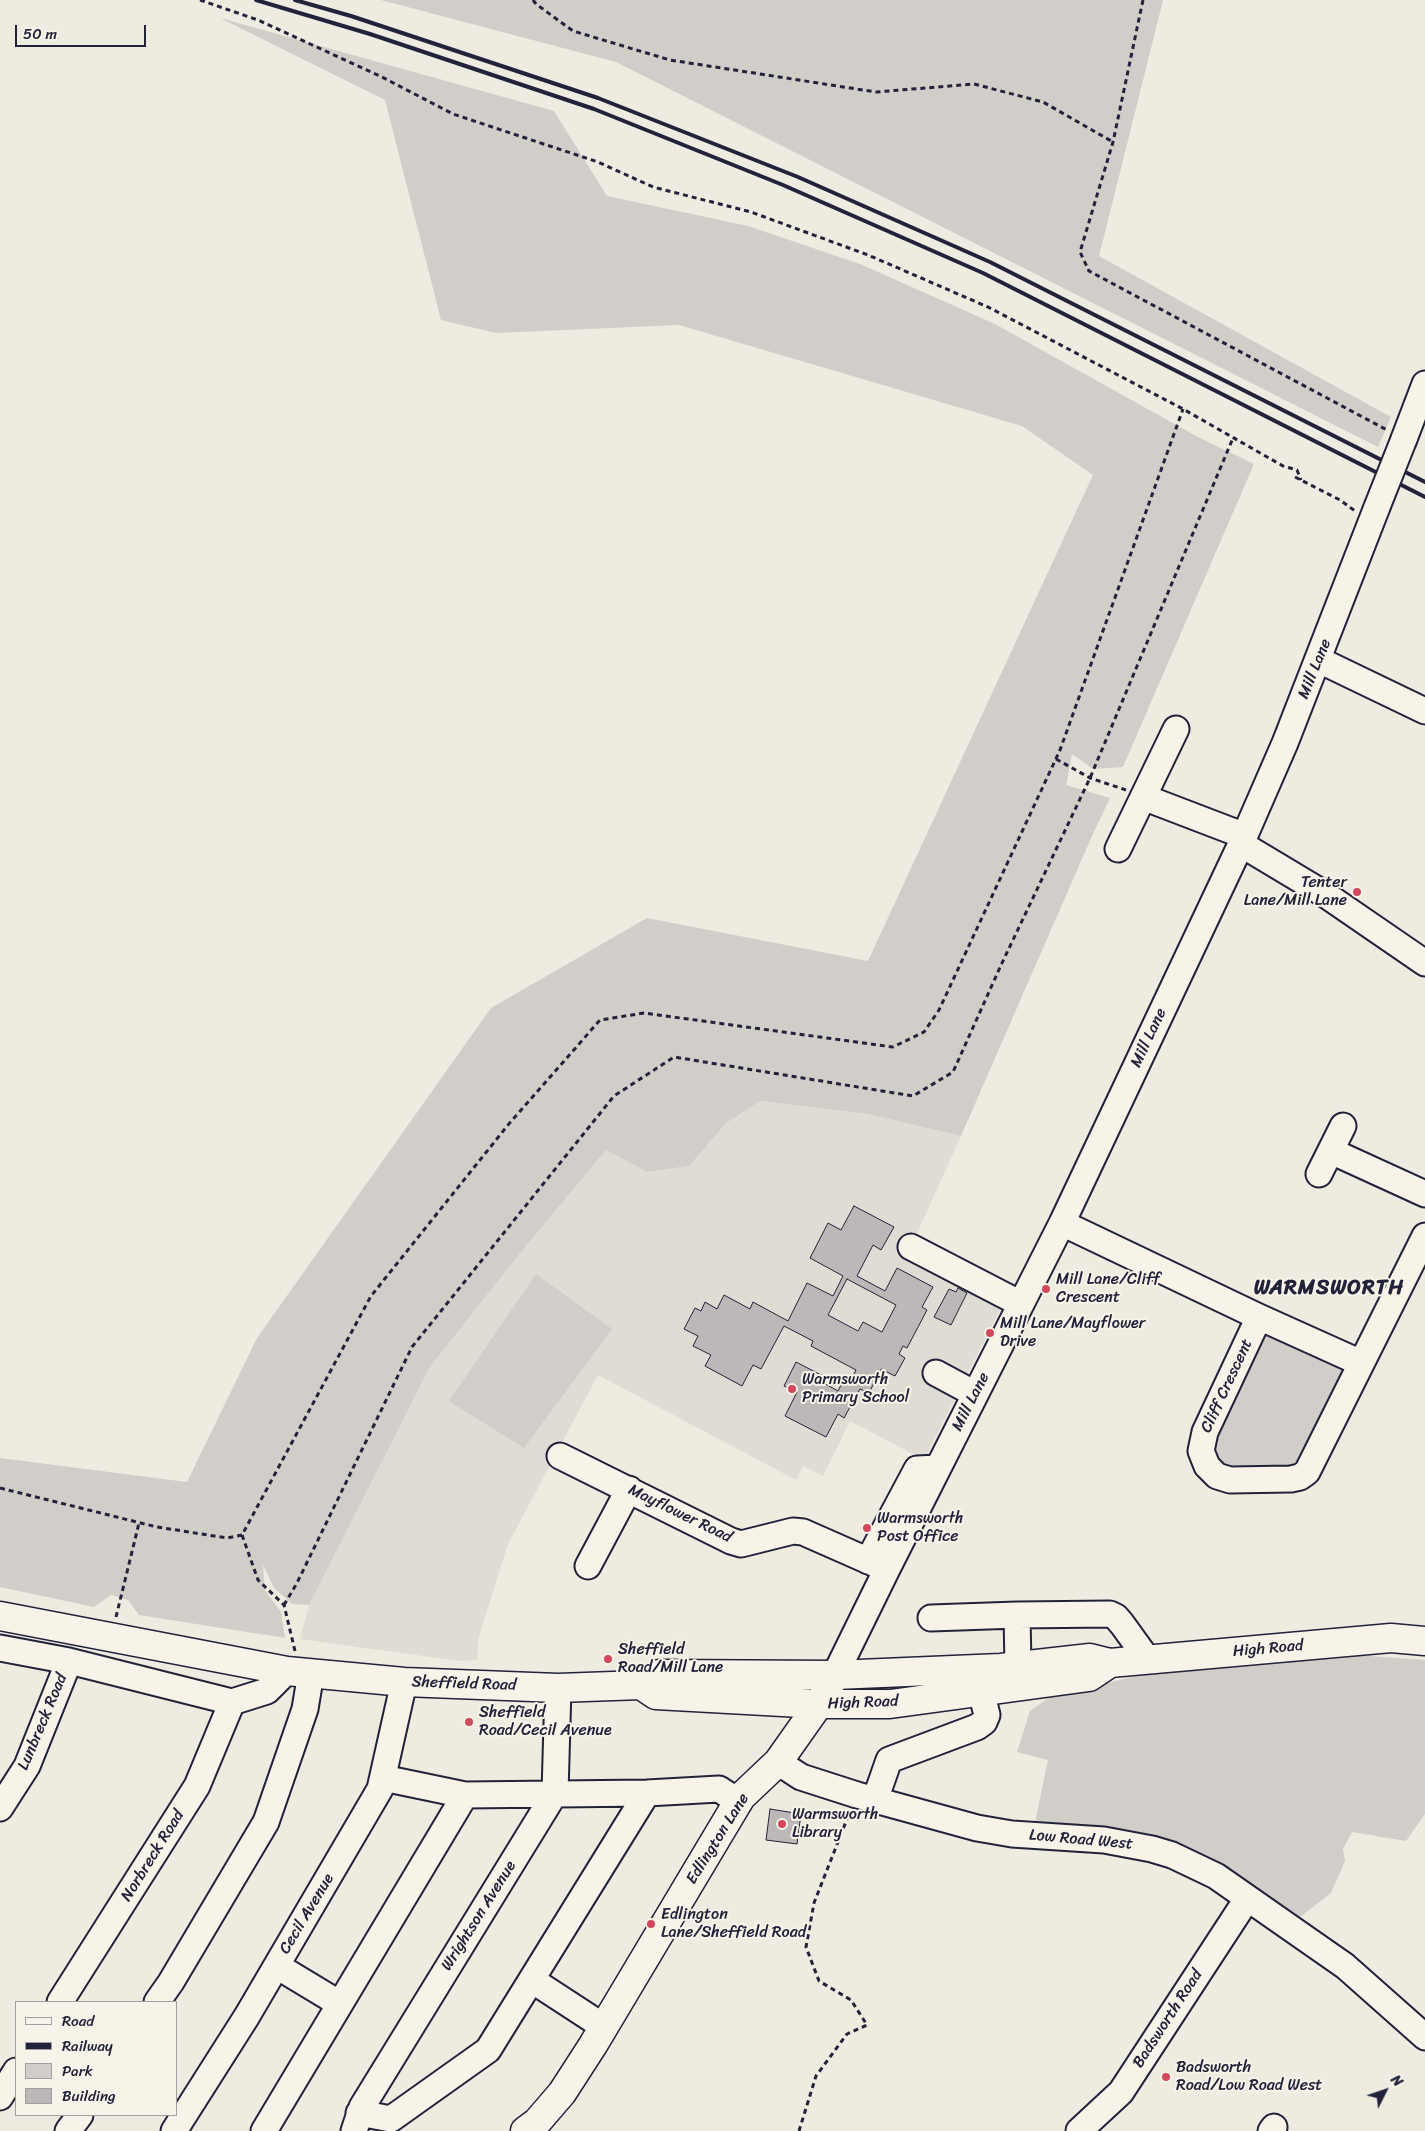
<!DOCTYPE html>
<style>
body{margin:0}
#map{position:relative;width:1425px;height:2131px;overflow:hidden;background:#eeebe1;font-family:Sriracha,sans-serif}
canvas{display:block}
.legend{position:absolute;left:15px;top:2001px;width:162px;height:115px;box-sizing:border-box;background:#f7f3e8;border:1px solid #a29fa3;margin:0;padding:6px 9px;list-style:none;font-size:15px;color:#22223b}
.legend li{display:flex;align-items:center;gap:10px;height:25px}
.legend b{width:25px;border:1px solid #a29fa3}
.north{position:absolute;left:1360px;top:2066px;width:50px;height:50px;-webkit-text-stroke:4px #f7f3e8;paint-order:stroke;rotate:49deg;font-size:14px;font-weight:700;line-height:20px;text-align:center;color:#22223b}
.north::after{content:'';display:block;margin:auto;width:18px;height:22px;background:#22223b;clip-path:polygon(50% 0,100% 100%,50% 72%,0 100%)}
.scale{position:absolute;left:15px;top:25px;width:131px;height:22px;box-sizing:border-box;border:2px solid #22223b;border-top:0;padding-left:6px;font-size:15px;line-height:18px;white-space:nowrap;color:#22223b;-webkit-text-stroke:4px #f7f3e8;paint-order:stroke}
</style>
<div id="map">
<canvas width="1425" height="2131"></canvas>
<ul class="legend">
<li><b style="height:6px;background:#f7f3e8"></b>Road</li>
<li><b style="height:6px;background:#22223b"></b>Railway</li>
<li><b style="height:14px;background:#d1cdc9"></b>Park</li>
<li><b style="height:14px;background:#bbb8b7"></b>Building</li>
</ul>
<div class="north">N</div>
<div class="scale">50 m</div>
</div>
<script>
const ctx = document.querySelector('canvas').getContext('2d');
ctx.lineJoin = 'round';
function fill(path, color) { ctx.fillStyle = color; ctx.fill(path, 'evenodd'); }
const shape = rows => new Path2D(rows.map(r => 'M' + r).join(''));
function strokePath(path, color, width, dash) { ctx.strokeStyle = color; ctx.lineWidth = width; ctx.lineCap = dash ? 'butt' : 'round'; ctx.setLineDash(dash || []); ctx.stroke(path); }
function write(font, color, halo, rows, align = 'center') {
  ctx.font = font + ' Sriracha,sans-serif'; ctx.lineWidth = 4; ctx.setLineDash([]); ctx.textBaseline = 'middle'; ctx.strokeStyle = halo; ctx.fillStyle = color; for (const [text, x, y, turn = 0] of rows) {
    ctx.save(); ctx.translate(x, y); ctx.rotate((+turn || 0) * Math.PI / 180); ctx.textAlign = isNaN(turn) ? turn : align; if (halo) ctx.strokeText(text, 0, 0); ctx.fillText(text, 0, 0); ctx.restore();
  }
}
fill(shape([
 [760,1101,868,1114,961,1136,914,1240,1009,1292,924,1460,850,1421,823,1476,803,1466,796,1480,598,1375,508,1544,479,1636,477,1660,459,1661,300,1639,309,1605,430,1367,521,1252,606,1150,647,1172,689,1166,726,1122]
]), '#dfdcd4');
fill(shape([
 [381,0,1163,0,1099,256,1391,417,1378,447,616,62],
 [220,18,554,111,607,196,748,226,860,264,995,324,1198,437,1254,464,1123,767,1093,769,1072,754,1066,785,1110,798,1092,836,961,1136,868,1114,760,1101,726,1123,689,1166,647,1172,606,1150,521,1252,430,1367,309,1605,292,1604,274,1588,263,1565,265,1590,281,1612,285,1638,139,1615,128,1600,111,1595,94,1607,0,1587,0,1458,187,1482,257,1338,491,1008,647,918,868,961,1093,475,1022,426,679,325,496,333,441,320,385,100],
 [536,1274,612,1329,524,1448,449,1401],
 [1275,1333,1349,1368,1298,1469,1231,1473,1213,1462,1210,1435,1264,1335],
 [1355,1655,1425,1660,1425,1814,1406,1841,1352,1832,1343,1849,1345,1861,1331,1893,1295,1921,1168,1843,1130,1831,1034,1827,1048,1760,1017,1752,1030,1711,1050,1697,1156,1671]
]), '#d1cdc9');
const building = shape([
 [854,1206,894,1227,881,1250,873,1245,857,1276,885,1291,897,1268,933,1287,922,1307,927,1310,907,1348,903,1346,899,1354,905,1358,895,1376,881,1369,869,1393,860,1389,844,1418,838,1414,826,1437,785,1416,797,1392,784,1386,796,1362,825,1377,822,1382,838,1391,844,1379,850,1382,856,1370,811,1346,813,1341,784,1326,761,1369,753,1365,742,1386,705,1366,711,1355,693,1346,698,1336,684,1329,695,1308,701,1311,705,1302,717,1309,724,1295,750,1309,753,1302,788,1321,807,1283,833,1296,843,1276,810,1258,828,1223,841,1230,854,1206],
 [847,1279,896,1305,882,1332,863,1322,858,1331,828,1315,847,1279],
 [958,1288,967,1293,951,1325,934,1317,949,1289,956,1292,958,1288],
 [770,1809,801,1814,797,1844,766,1840,770,1809]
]);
fill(building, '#bbb8b7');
strokePath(building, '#22223b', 1);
const minor = shape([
 [1404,439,1425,384],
 [1319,660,1425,711],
 [1143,797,1245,836],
 [1241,844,1326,895,1425,963],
 [1118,849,1176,729],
 [1331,1151,1425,1194],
 [1319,1174,1343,1126],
 [1062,1223,1259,1317,1361,1363],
 [911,1247,1021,1304],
 [1259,1317,1205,1432,1201,1451,1207,1466,1217,1476,1230,1480,1291,1479,1300,1477,1307,1472,1425,1236],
 [936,1373,975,1394],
 [560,1456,731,1541,741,1544,793,1531,803,1532,887,1569],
 [868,1561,917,1469,938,1468],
 [588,1566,629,1489],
 [931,1618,1017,1615],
 [0,1648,69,1661,232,1702,267,1691,287,1671],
 [1018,1666,1017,1615,1110,1614,1116,1617,1122,1624,1148,1660],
 [835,1675,887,1569,1062,1223,1241,844,1285,743,1377,507],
 [778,1762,801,1777,857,1795,977,1828,1012,1834,1104,1840,1152,1849,1172,1855,1216,1876,1345,1966,1425,2037],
 [383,1778,465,1795],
 [875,1800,889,1760,977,1727,984,1722,987,1715,981,1691],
 [0,1808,27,1766,69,1661],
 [277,1966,340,2004],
 [533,1979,535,1982,604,2027],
 [60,2002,197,1786,232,1702],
 [157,2002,171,1982,266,1822,305,1709,311,1673],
 [0,2097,16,2071],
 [359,2113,391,2119,488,2050,647,1793],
 [68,2131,80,2115],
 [174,2131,247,2016,380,1789,404,1682],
 [264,2131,465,1795,647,1793,719,1789,739,1802],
 [354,2131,362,2107,555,1793,558,1688],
 [1079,2131,1121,2092,1247,1899],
 [1271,2131,1274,2127]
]);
const major = shape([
 [0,1616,287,1671,404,1682,558,1688,641,1685,659,1674,835,1675,1001,1668,1090,1658,1110,1663,1391,1638,1425,1641],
 [641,1685,656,1695,819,1704,890,1704,1089,1677,1110,1663],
 [525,2131,537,2122,562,2093,593,2045,741,1797,778,1762,819,1704,835,1675]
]);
strokePath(minor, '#22223b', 29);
strokePath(major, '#22223b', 31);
strokePath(shape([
 [200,0,258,20,382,77,453,114,598,162,653,187,751,212,868,255,988,307,1183,409,1283,466,1297,470,1301,480],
 [533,0,536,4,573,31,670,60,876,92,974,84,1043,102,1113,142],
 [1143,0,1113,142,1080,252,1089,271,1387,430],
 [1295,477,1340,500,1355,511],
 [1056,759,1090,778,1126,790],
 [0,1488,157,1527,227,1538,242,1535],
 [284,1605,297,1583,412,1347,614,1096,674,1057,913,1096,953,1072,1002,963,1090,778,1233,438],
 [116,1617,139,1523],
 [295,1651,284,1605,258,1580,242,1535,371,1296,508,1125,600,1020,644,1013,893,1047,924,1032,939,1010,1060,750,1183,409],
 [799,2131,816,2076,847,2034,867,2025,851,2000,819,1981,806,1947,814,1903,849,1814]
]), '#22223b', 3, [5, 4]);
strokePath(minor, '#f7f3e8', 25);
strokePath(major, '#f7f3e8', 28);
strokePath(shape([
 [256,0,370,34,594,109,783,185,983,273,1425,497],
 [295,0,351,16,598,98,798,177,990,262,1425,482]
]), '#22223b', 4);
const minorBridge = shape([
 [1377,507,1404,439]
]);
strokePath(minorBridge, '#22223b', 29, []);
strokePath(minorBridge, '#f7f3e8', 25);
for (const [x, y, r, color] of [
 [1357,892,5,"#d1495b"],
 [1046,1289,5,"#d1495b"],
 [990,1333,5,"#d1495b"],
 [792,1389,5,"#d1495b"],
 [867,1528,5,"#d1495b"],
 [608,1659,5,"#d1495b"],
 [469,1722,5,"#d1495b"],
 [782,1824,5,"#d1495b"],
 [651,1924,5,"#d1495b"],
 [1166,2077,5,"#d1495b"]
]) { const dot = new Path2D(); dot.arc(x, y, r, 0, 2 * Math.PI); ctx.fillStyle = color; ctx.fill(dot); strokePath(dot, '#f7f3e8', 2); }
write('16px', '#22223b', '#f7f3e8', [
 ["Mill Lane",1315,669,-68],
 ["Mill Lane",1149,1038,-65],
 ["Cliff Crescent",1227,1386,-65],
 ["Mill Lane",971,1402,-63],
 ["Mayflower Road",680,1514,26],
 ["High Road",1268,1649,-5],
 ["Sheffield Road",464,1684,2],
 ["High Road",863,1703,-2],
 ["Lunbreck Road",43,1722,-67],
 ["Edlington Lane",718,1839,-58],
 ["Low Road West",1081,1840,5],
 ["Norbreck Road",153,1856,-58],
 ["Cecil Avenue",307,1914,-59],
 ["Wrightson Avenue",479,1916,-58],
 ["Badsworth Road",1168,2019,-57]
]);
write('16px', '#22223b', '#f7f3e8', [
 ["Tenter",1347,883,"right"],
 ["Lane/Mill Lane",1347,901,"right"],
 ["Mill Lane/Cliff",1056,1280],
 ["Crescent",1056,1298],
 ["Mill Lane/Mayflower",1000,1324],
 ["Drive",1000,1342],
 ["Warmsworth",802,1380],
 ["Primary School",802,1398],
 ["Warmsworth",877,1519],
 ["Post Office",877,1537],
 ["Sheffield",618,1650],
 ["Road/Mill Lane",618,1668],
 ["Sheffield",479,1713],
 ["Road/Cecil Avenue",479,1731],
 ["Warmsworth",792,1815],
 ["Library",792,1833],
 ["Edlington",661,1915],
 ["Lane/Sheffield Road",661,1933],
 ["Badsworth",1176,2068],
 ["Road/Low Road West",1176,2086]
], 'left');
ctx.letterSpacing = '1px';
write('bold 21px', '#22223b', '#f7f3e8', [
 ["WARMSWORTH",1329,1289]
]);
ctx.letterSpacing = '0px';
</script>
